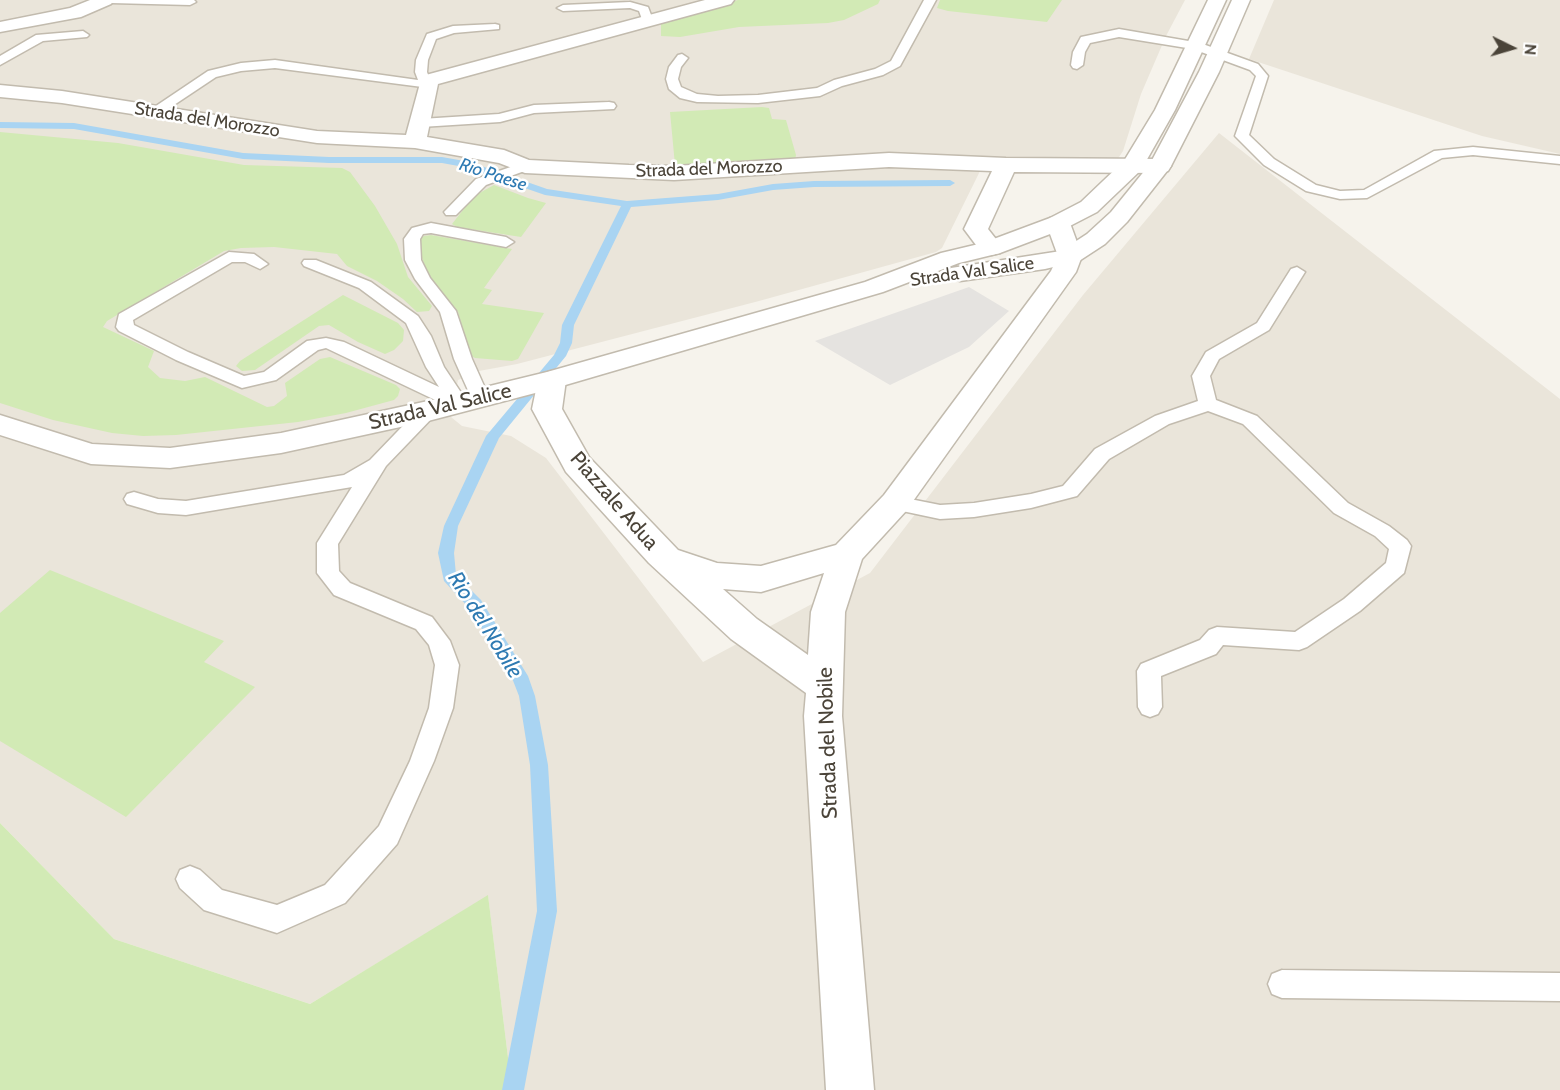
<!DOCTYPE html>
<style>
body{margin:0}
#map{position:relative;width:1560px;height:1090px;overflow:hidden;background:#f6f3ec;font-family:Cabin,sans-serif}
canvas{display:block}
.north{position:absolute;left:1482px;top:18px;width:60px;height:60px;-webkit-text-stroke:4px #fff;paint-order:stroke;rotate:95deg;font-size:16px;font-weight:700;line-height:24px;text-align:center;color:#4b4439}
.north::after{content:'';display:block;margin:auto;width:21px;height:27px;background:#4b4439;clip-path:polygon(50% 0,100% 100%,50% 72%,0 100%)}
</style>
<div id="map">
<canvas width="1560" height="1090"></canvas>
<div class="north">N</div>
</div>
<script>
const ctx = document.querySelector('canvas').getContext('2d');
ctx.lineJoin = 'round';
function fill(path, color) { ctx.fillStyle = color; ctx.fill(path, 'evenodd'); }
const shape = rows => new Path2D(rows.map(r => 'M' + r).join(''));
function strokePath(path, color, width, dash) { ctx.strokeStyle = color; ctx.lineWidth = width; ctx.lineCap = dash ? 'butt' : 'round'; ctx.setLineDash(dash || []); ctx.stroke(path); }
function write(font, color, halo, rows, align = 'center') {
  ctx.font = font + ' Cabin,sans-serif'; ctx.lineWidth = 5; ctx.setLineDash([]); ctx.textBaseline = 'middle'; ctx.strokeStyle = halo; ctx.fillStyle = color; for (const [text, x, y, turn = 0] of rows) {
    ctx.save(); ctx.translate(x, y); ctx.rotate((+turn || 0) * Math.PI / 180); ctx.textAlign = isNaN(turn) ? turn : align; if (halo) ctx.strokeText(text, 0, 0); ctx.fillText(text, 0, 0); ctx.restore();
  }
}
fill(shape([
 [0,0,1185,0,1166,36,1141,94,1123,151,1117,160,983,165,942,248,936,252,759,301,517,364,479,371,458,380,451,417,462,426,511,436,546,458,703,662,870,573,1083,295,1219,133,1560,399,1560,1090,512,1090,488,896,310,1004,114,939,0,823],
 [1274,0,1560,0,1560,154,1482,136,1249,59]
]), '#eae5da');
fill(shape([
 [738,0,885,0,880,0,878,4,844,20,828,23,739,27,680,37,661,36,661,21],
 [940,0,1062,0,1047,22,948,11,937,8],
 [762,107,769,108,772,119,786,120,796,155,795,160,675,165,670,112],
 [0,132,118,143,244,165,342,168,350,172,375,206,397,244,408,277,432,306,429,311,417,312,403,299,377,281,347,266,337,254,274,247,241,248,224,251,107,321,103,327,154,351,148,367,160,378,185,381,205,377,267,407,274,406,287,396,285,383,320,359,330,357,396,385,400,389,398,396,394,400,346,413,298,422,176,435,143,436,112,433,53,420,0,403],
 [494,185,528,198,546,203,521,237,457,227,452,224,474,196],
 [431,235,512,249,484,288,492,290,482,304,544,313,518,359,512,361,475,358,469,354,458,312,430,278,422,258,418,240,424,236],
 [343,295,398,323,404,330,403,341,394,350,385,354,358,342,329,325,319,326,255,370,242,371,236,366,240,361],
 [50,570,224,641,204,662,255,687,126,817,0,741,0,613],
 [0,823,114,939,310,1004,488,895,512,1090,0,1090]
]), '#d2eab5');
fill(shape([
 [969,287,1009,311,969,347,890,385,815,341]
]), '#e5e3e0');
fill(shape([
 [0,122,74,123,243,153,329,157,442,157,470,162,547,189,627,201,718,194,773,184,814,181,950,180,955,183,950,186,814,187,773,190,718,200,631,207,574,325,572,343,566,356,499,438,458,526,454,553,456,575,481,600,528,676,535,696,548,765,557,911,524,1090,502,1090,537,911,530,765,519,696,512,678,469,608,444,581,438,553,444,526,486,436,554,355,560,343,562,325,621,206,545,195,464,167,442,163,329,163,243,159,74,129,0,128,0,122]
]), '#a9d4f2');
const service = shape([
 [105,0,194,0,196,2,190,5,111,3,105,0],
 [924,0,936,0,900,66,883,75,842,86,820,96,758,103,697,102,680,98,669,89,666,79,669,67,678,55,682,54,688,58,681,67,678,79,681,87,697,94,718,96,758,95,817,88,834,80,875,69,891,61,924,0],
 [630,2,648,7,653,20,651,22,643,22,639,11,630,8,563,11,557,8,563,5,630,2],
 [495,24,499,25,499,29,454,33,436,39,428,60,427,72,432,85,430,88,275,68,241,71,216,77,159,115,154,116,147,112,208,71,241,63,275,60,418,80,415,72,416,60,427,34,453,26,495,24],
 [1119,29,1200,43,1258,64,1268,76,1249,135,1274,159,1316,185,1340,191,1364,190,1434,151,1473,147,1560,156,1560,164,1473,155,1442,158,1367,198,1340,199,1306,191,1264,165,1235,136,1256,76,1250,70,1193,49,1119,37,1090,43,1085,52,1083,65,1077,69,1073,68,1071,65,1073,52,1081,37,1119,29],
 [83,31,89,35,87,37,43,41,0,65,0,56,36,35,83,31],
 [609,102,614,103,616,106,614,109,534,113,500,122,421,127,414,123,421,119,499,114,534,105,609,102],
 [525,162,532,166,530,169,486,185,456,215,446,215,444,212,476,179,525,162],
 [431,223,506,237,514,242,506,247,431,233,423,234,420,239,421,260,430,278,456,311,472,359,489,397,486,401,474,401,471,397,454,359,440,312,415,279,405,260,404,239,412,228,431,223],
 [229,252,254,254,268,264,260,269,245,262,232,262,133,320,134,325,188,352,244,376,264,372,307,341,326,338,344,342,439,387,426,367,406,323,359,288,304,266,302,263,304,260,316,260,371,282,418,316,431,336,444,367,468,403,466,408,452,408,326,348,318,350,276,380,242,388,176,360,119,331,116,327,119,314,229,252],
 [1297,267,1305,272,1269,330,1219,359,1210,376,1216,400,1257,416,1348,503,1389,526,1407,540,1411,546,1404,573,1360,611,1307,647,1299,650,1223,645,1216,654,1161,676,1162,707,1158,714,1150,717,1142,714,1138,707,1137,671,1141,664,1200,640,1209,630,1217,627,1295,632,1344,599,1386,563,1389,549,1375,536,1334,513,1243,424,1208,411,1169,424,1109,459,1077,496,1031,508,974,517,940,519,888,508,885,503,888,498,895,496,940,505,974,503,1031,494,1063,486,1095,449,1155,416,1198,401,1192,376,1206,352,1257,323,1291,269,1297,267],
 [428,405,435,407,437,411,435,415,386,466,338,544,339,571,350,583,432,617,450,641,459,665,453,708,434,761,397,844,345,903,277,933,204,910,180,888,176,879,180,870,190,866,200,870,222,890,277,905,325,885,379,826,410,761,429,708,435,665,429,645,416,629,334,595,317,573,317,543,352,487,186,515,158,513,127,504,124,499,127,494,134,492,158,499,186,501,344,475,370,460,421,407,428,405],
 [1282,970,1560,973,1560,1001,1282,998,1272,994,1268,984,1272,974,1282,970]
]);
const minor = shape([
 [90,0,114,0,111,4,81,17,0,32,0,22,70,8,90,0],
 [705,0,734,0,731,4,438,84,427,137,504,150,529,160,629,165,674,166,889,153,1006,158,1160,159,1168,161,1171,166,1168,171,1160,173,1014,172,988,229,1003,248,1000,253,991,255,982,253,964,229,992,171,889,167,674,180,525,173,499,163,415,148,317,143,62,103,0,97,0,85,62,91,317,131,406,135,422,76,705,0],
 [1058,216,1066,218,1070,223,1082,256,1076,272,906,511,862,559,845,612,842,716,874,1090,826,1090,804,716,806,693,731,639,649,563,566,472,532,409,538,380,542,374,552,371,562,374,566,380,562,409,589,457,678,550,717,563,761,566,836,545,884,495,1051,271,1058,256,1046,223,1050,218,1058,216],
 [824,573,811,612,808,655,757,619,723,589,761,592,824,573]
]);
const tertiary = shape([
 [1208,0,1226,0,1175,110,1141,170,1097,212,1066,228,1000,253,959,263,883,292,562,386,428,421,281,453,170,468,91,464,0,435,0,415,92,444,170,448,281,433,428,401,547,372,865,282,941,253,983,243,1050,218,1081,202,1124,161,1155,110,1208,0],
 [1232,0,1250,0,1219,72,1171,166,1127,222,1105,244,1079,261,1045,269,960,281,951,278,947,273,951,268,1061,251,1087,234,1111,212,1150,164,1199,72,1232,0]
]);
strokePath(service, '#c2bbae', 3);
strokePath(minor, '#c2bbae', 3);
strokePath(tertiary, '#c2bbae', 3);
fill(service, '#fff');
fill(minor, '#fff');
fill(tertiary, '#fff');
write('18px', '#4b4439', '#fff', [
 ["Strada del Morozzo",207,120,9],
 ["Strada del Morozzo",709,169,-2],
 ["Strada Val Salice",972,272,-8]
]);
write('italic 18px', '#2e7ab2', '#fff', [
 ["Rio Paese",493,175,18]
]);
write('21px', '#4b4439', '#fff', [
 ["Strada Val Salice",440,407,-13],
 ["Piazzale Adua",614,501,49],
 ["Strada del Nobile",828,743,-92]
]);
write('italic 22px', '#2e7ab2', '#fff', [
 ["Rio del Nobile",485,625,58]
]);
</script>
